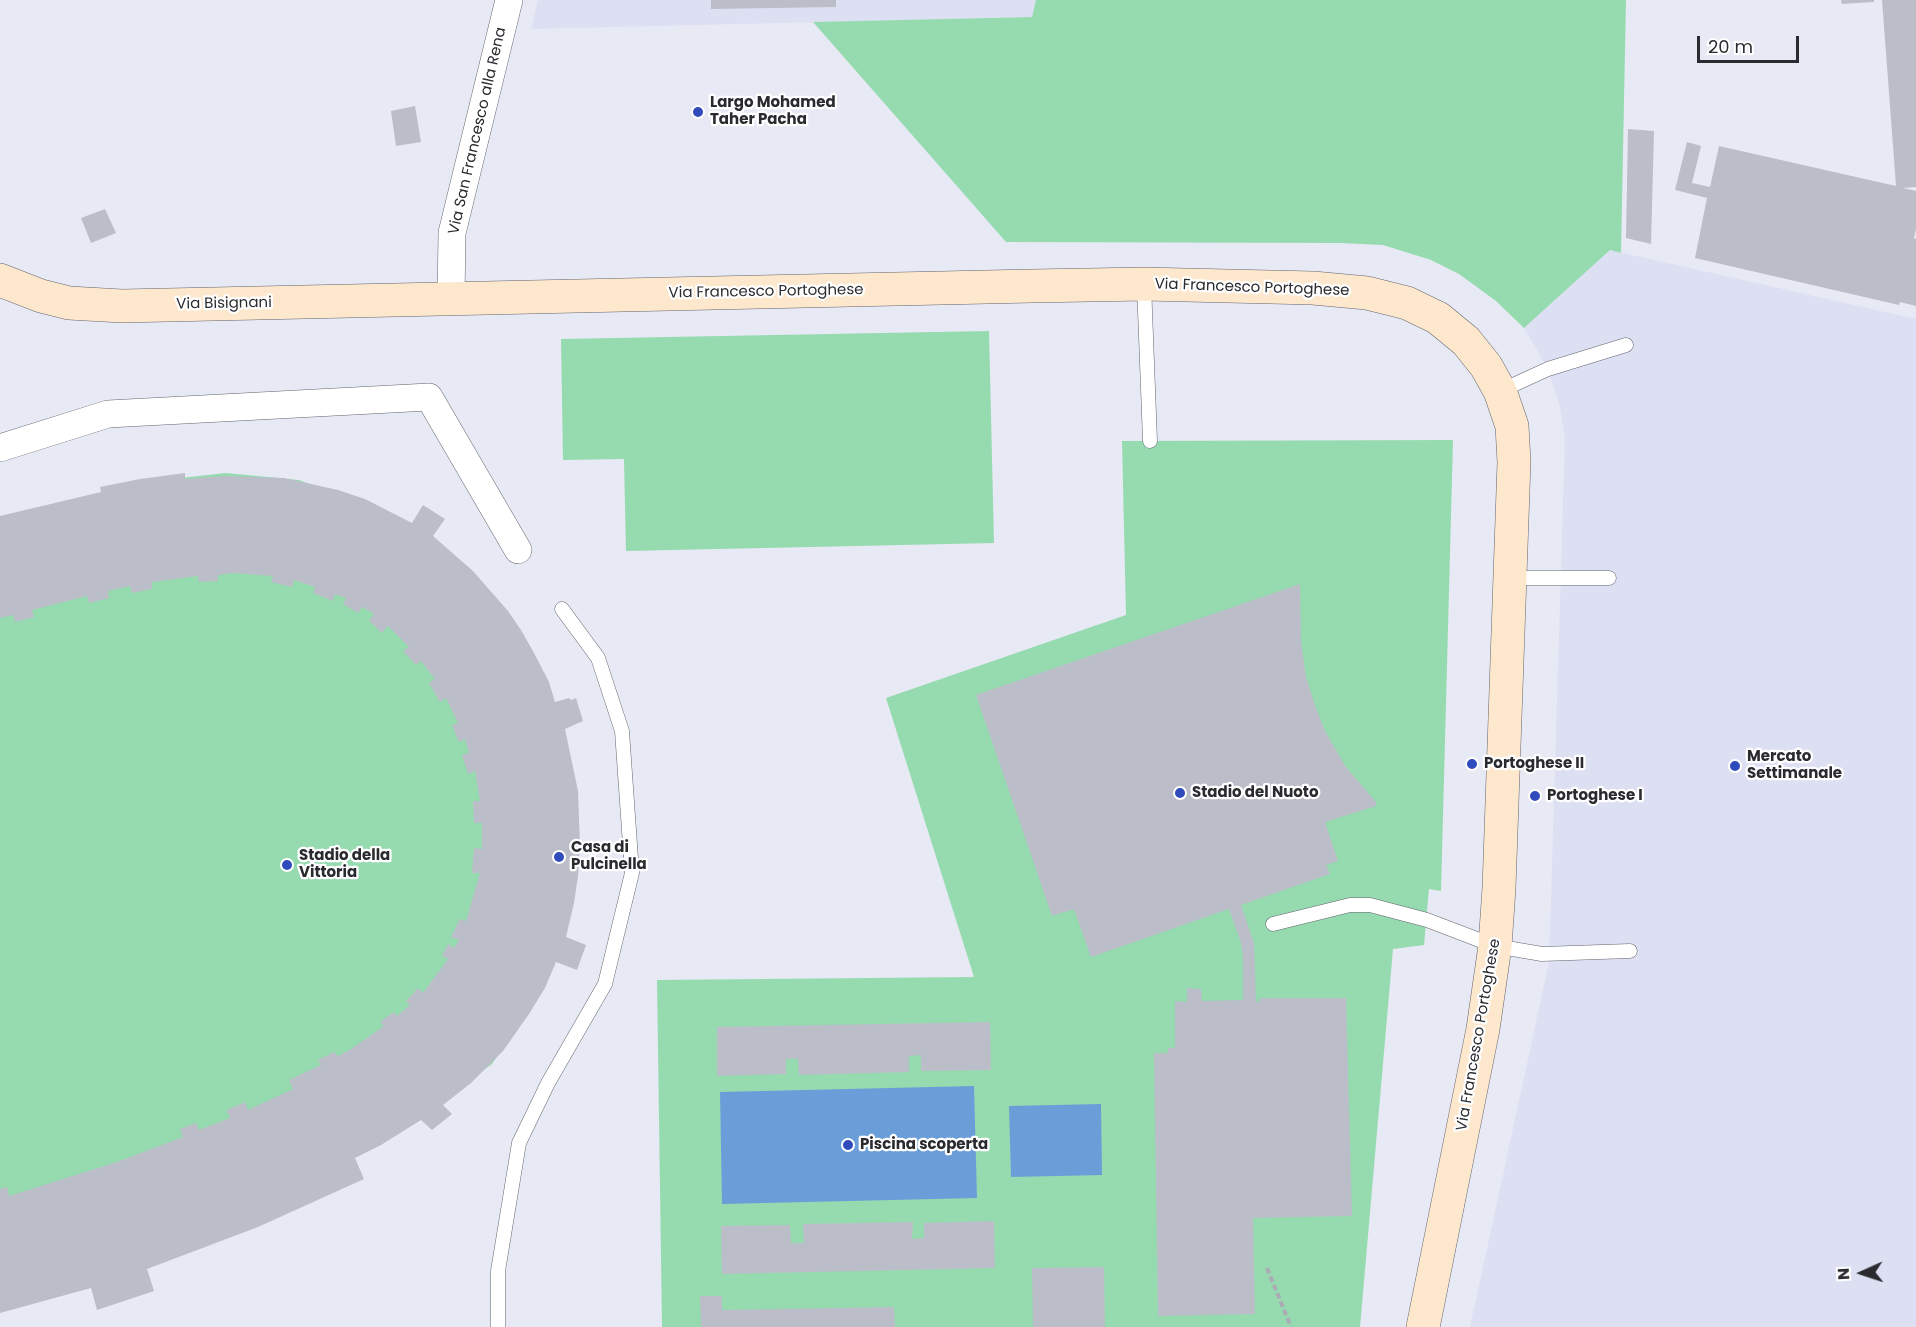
<!DOCTYPE html>
<style>
body{margin:0}
#map{position:relative;width:1916px;height:1327px;overflow:hidden;background:#e7eaf4;font-family:Poppins,sans-serif}
canvas{display:block}
.north{position:absolute;left:1832px;top:1243px;width:60px;height:60px;-webkit-text-stroke:4px #fff;paint-order:stroke;rotate:267deg;font-size:16px;font-weight:700;line-height:24px;text-align:center;color:#2a2b2f}
.north::after{content:'';display:block;margin:auto;width:21px;height:27px;background:#2a2b2f;clip-path:polygon(50% 0,100% 100%,50% 72%,0 100%)}
.scale{position:absolute;left:1697px;top:36px;width:102px;height:27px;box-sizing:border-box;border:3px solid #2a2b2f;border-top:0;padding-left:8px;font-size:18px;line-height:21px;white-space:nowrap;color:#2a2b2f;-webkit-text-stroke:4px #fff;paint-order:stroke}
</style>
<div id="map">
<canvas width="1916" height="1327"></canvas>
<div class="north">N</div>
<div class="scale">20 m</div>
</div>
<script>
const ctx = document.querySelector('canvas').getContext('2d');
ctx.lineJoin = 'round';
function fill(path, color) { ctx.fillStyle = color; ctx.fill(path, 'evenodd'); }
const shape = rows => new Path2D(rows.map(r => 'M' + r).join(''));
function strokePath(path, color, width, dash) { ctx.strokeStyle = color; ctx.lineWidth = width; ctx.lineCap = dash ? 'butt' : 'round'; ctx.setLineDash(dash || []); ctx.stroke(path); }
function write(font, color, halo, rows, align = 'center') {
  ctx.font = font + ' Poppins,sans-serif'; ctx.lineWidth = 4.5; ctx.setLineDash([]); ctx.textBaseline = 'middle'; ctx.strokeStyle = halo; ctx.fillStyle = color; for (const [text, x, y, turn = 0] of rows) {
    ctx.save(); ctx.translate(x, y); ctx.rotate((+turn || 0) * Math.PI / 180); ctx.textAlign = isNaN(turn) ? turn : align; if (halo) ctx.strokeText(text, 0, 0); ctx.fillText(text, 0, 0); ctx.restore();
  }
}
fill(shape([
 [538,0,1036,0,1032,17,531,29],
 [1610,250,1916,319,1916,1327,1470,1327,1549,962,1565,439,1560,407,1548,369,1524,328]
]), '#dce0f2');
fill(shape([
 [1036,0,1626,0,1621,253,1610,250,1524,328,1496,301,1459,274,1431,260,1383,245,1340,243,1006,242,813,22,1032,17],
 [989,331,994,543,626,551,624,459,563,460,561,339],
 [1453,440,1441,891,1429,889,1424,945,1393,949,1360,1327,662,1327,657,980,974,977,886,698,1126,615,1122,441],
 [226,473,299,480,394,515,469,568,535,998,492,1064,392,1136,0,1297,0,517,162,480]
]), '#96dab0');
fill(shape([
 [974,1086,977,1198,722,1204,720,1092],
 [1101,1104,1102,1175,1011,1177,1009,1106]
]), '#6b9ed9');
fill(shape([
 [711,0,836,0,836,7,711,9],
 [1841,0,1874,0,1874,2,1842,4],
 [1882,0,1916,0,1916,187,1903,188,1916,191,1916,229,1914,238,1916,239,1916,306,1900,302,1899,305,1695,258,1707,198,1675,190,1687,142,1701,146,1692,183,1710,187,1719,146,1896,186],
 [415,106,421,142,396,146,391,111],
 [1628,129,1654,131,1651,244,1626,238],
 [105,209,116,233,91,243,81,218],
 [185,473,185,479,224,476,284,478,338,490,365,499,412,523,423,505,445,519,433,536,473,571,508,611,521,630,534,653,549,682,555,702,569,698,571,700,576,698,583,721,565,729,578,791,580,845,578,876,574,903,566,937,586,945,577,970,556,962,545,988,529,1014,503,1051,471,1083,443,1105,452,1114,432,1130,421,1120,381,1145,355,1158,364,1179,258,1227,147,1269,154,1291,97,1310,91,1288,0,1313,0,1189,7,1187,9,1196,117,1162,183,1137,180,1129,196,1123,199,1130,230,1118,227,1110,245,1102,248,1110,293,1089,289,1080,321,1065,318,1060,334,1052,338,1056,351,1049,384,1026,380,1022,394,1012,397,1016,410,1005,406,1001,418,988,423,993,448,959,442,956,448,944,454,948,459,940,451,937,460,919,466,921,480,873,472,873,474,848,482,849,482,823,474,823,473,801,480,801,475,771,468,774,462,755,469,753,465,739,459,742,452,725,458,723,446,698,440,702,429,683,435,679,421,661,416,665,403,651,409,647,388,626,382,633,369,621,374,614,362,607,358,613,343,604,346,598,335,594,333,601,313,593,315,587,294,580,292,587,271,582,273,576,234,573,218,575,218,581,199,582,198,576,152,582,152,589,132,593,130,586,108,591,109,598,89,603,87,596,32,610,34,617,15,622,13,615,0,618,0,516,101,492,100,487,140,479],
 [1300,584,1301,641,1306,677,1315,705,1325,731,1346,767,1376,802,1376,806,1325,822,1338,861,1326,865,1330,874,1241,905,1254,943,1256,1002,1259,1002,1260,998,1346,998,1352,1216,1253,1218,1255,1314,1158,1316,1154,1053,1168,1053,1168,1048,1175,1048,1175,1001,1187,1002,1187,988,1201,989,1202,1001,1243,1000,1243,956,1241,943,1229,909,1091,957,1074,909,1052,916,976,695],
 [990,1022,991,1070,921,1071,921,1055,909,1056,909,1072,799,1075,798,1059,786,1059,786,1074,717,1076,717,1027],
 [994,1221,995,1268,722,1274,721,1226,790,1225,791,1243,804,1243,803,1224,913,1222,912,1239,924,1238,924,1223],
 [1104,1267,1105,1327,1033,1327,1032,1268],
 [700,1296,722,1296,722,1310,894,1307,895,1327,701,1327]
]), '#bbbec8');
const lane = shape([
 [1144,284,1150,441],
 [1500,391,1548,369,1626,345],
 [1510,578,1609,578],
 [1273,924,1350,905,1370,905,1427,920,1495,946,1542,954,1630,951],
 [498,1327,498,1271,519,1143,548,1083,605,984,632,873,622,731,598,658,562,609]
]);
const street = shape([
 [451,299,452,233,509,0],
 [0,448,108,414,429,397,518,550]
]);
const secondary = shape([
 [0,280,41,296,69,303,122,306,1032,286,1144,284,1313,288,1367,293,1407,303,1438,318,1466,341,1486,366,1500,391,1512,426,1514,462,1499,888,1495,946,1483,1029,1423,1327]
]);
strokePath(lane, '#62646d', 15);
strokePath(street, '#62646d', 28);
strokePath(secondary, '#62646d', 34);
strokePath(shape([
 [1267,1268,1291,1327]
]), '#aaadb5', 4, [6, 3]);
strokePath(lane, '#fff', 14);
strokePath(street, '#fff', 27);
strokePath(secondary, '#fee8cd', 33);
for (const [x, y, r, color] of [
 [698,112,6,"#304cbc"],
 [1472,764,6,"#304cbc"],
 [1735,766,6,"#304cbc"],
 [1180,793,6,"#304cbc"],
 [1535,796,6,"#304cbc"],
 [559,857,6,"#304cbc"],
 [287,865,6,"#304cbc"],
 [848,1145,6,"#304cbc"]
]) { const dot = new Path2D(); dot.arc(x, y, r, 0, 2 * Math.PI); ctx.fillStyle = color; ctx.fill(dot); strokePath(dot, '#fff', 2); }
write('bold 15px', '#2a2b2f', '#fff', [
 ["Largo Mohamed",710,103],
 ["Taher Pacha",710,120],
 ["Mercato",1747,757],
 ["Settimanale",1747,774],
 ["Portoghese II",1484,764],
 ["Stadio del Nuoto",1192,793],
 ["Portoghese I",1547,796],
 ["Casa di",571,848],
 ["Pulcinella",571,865],
 ["Stadio della",299,856],
 ["Vittoria",299,873],
 ["Piscina scoperta",860,1145]
], 'left');
write('15px', '#2a2b2f', '#fff', [
 ["Via San Francesco alla Rena",478,131,-77],
 ["Via Francesco Portoghese",1252,288,2],
 ["Via Francesco Portoghese",766,292,-1],
 ["Via Bisignani",224,304,-1],
 ["Via Francesco Portoghese",1479,1035,-80]
]);
</script>
